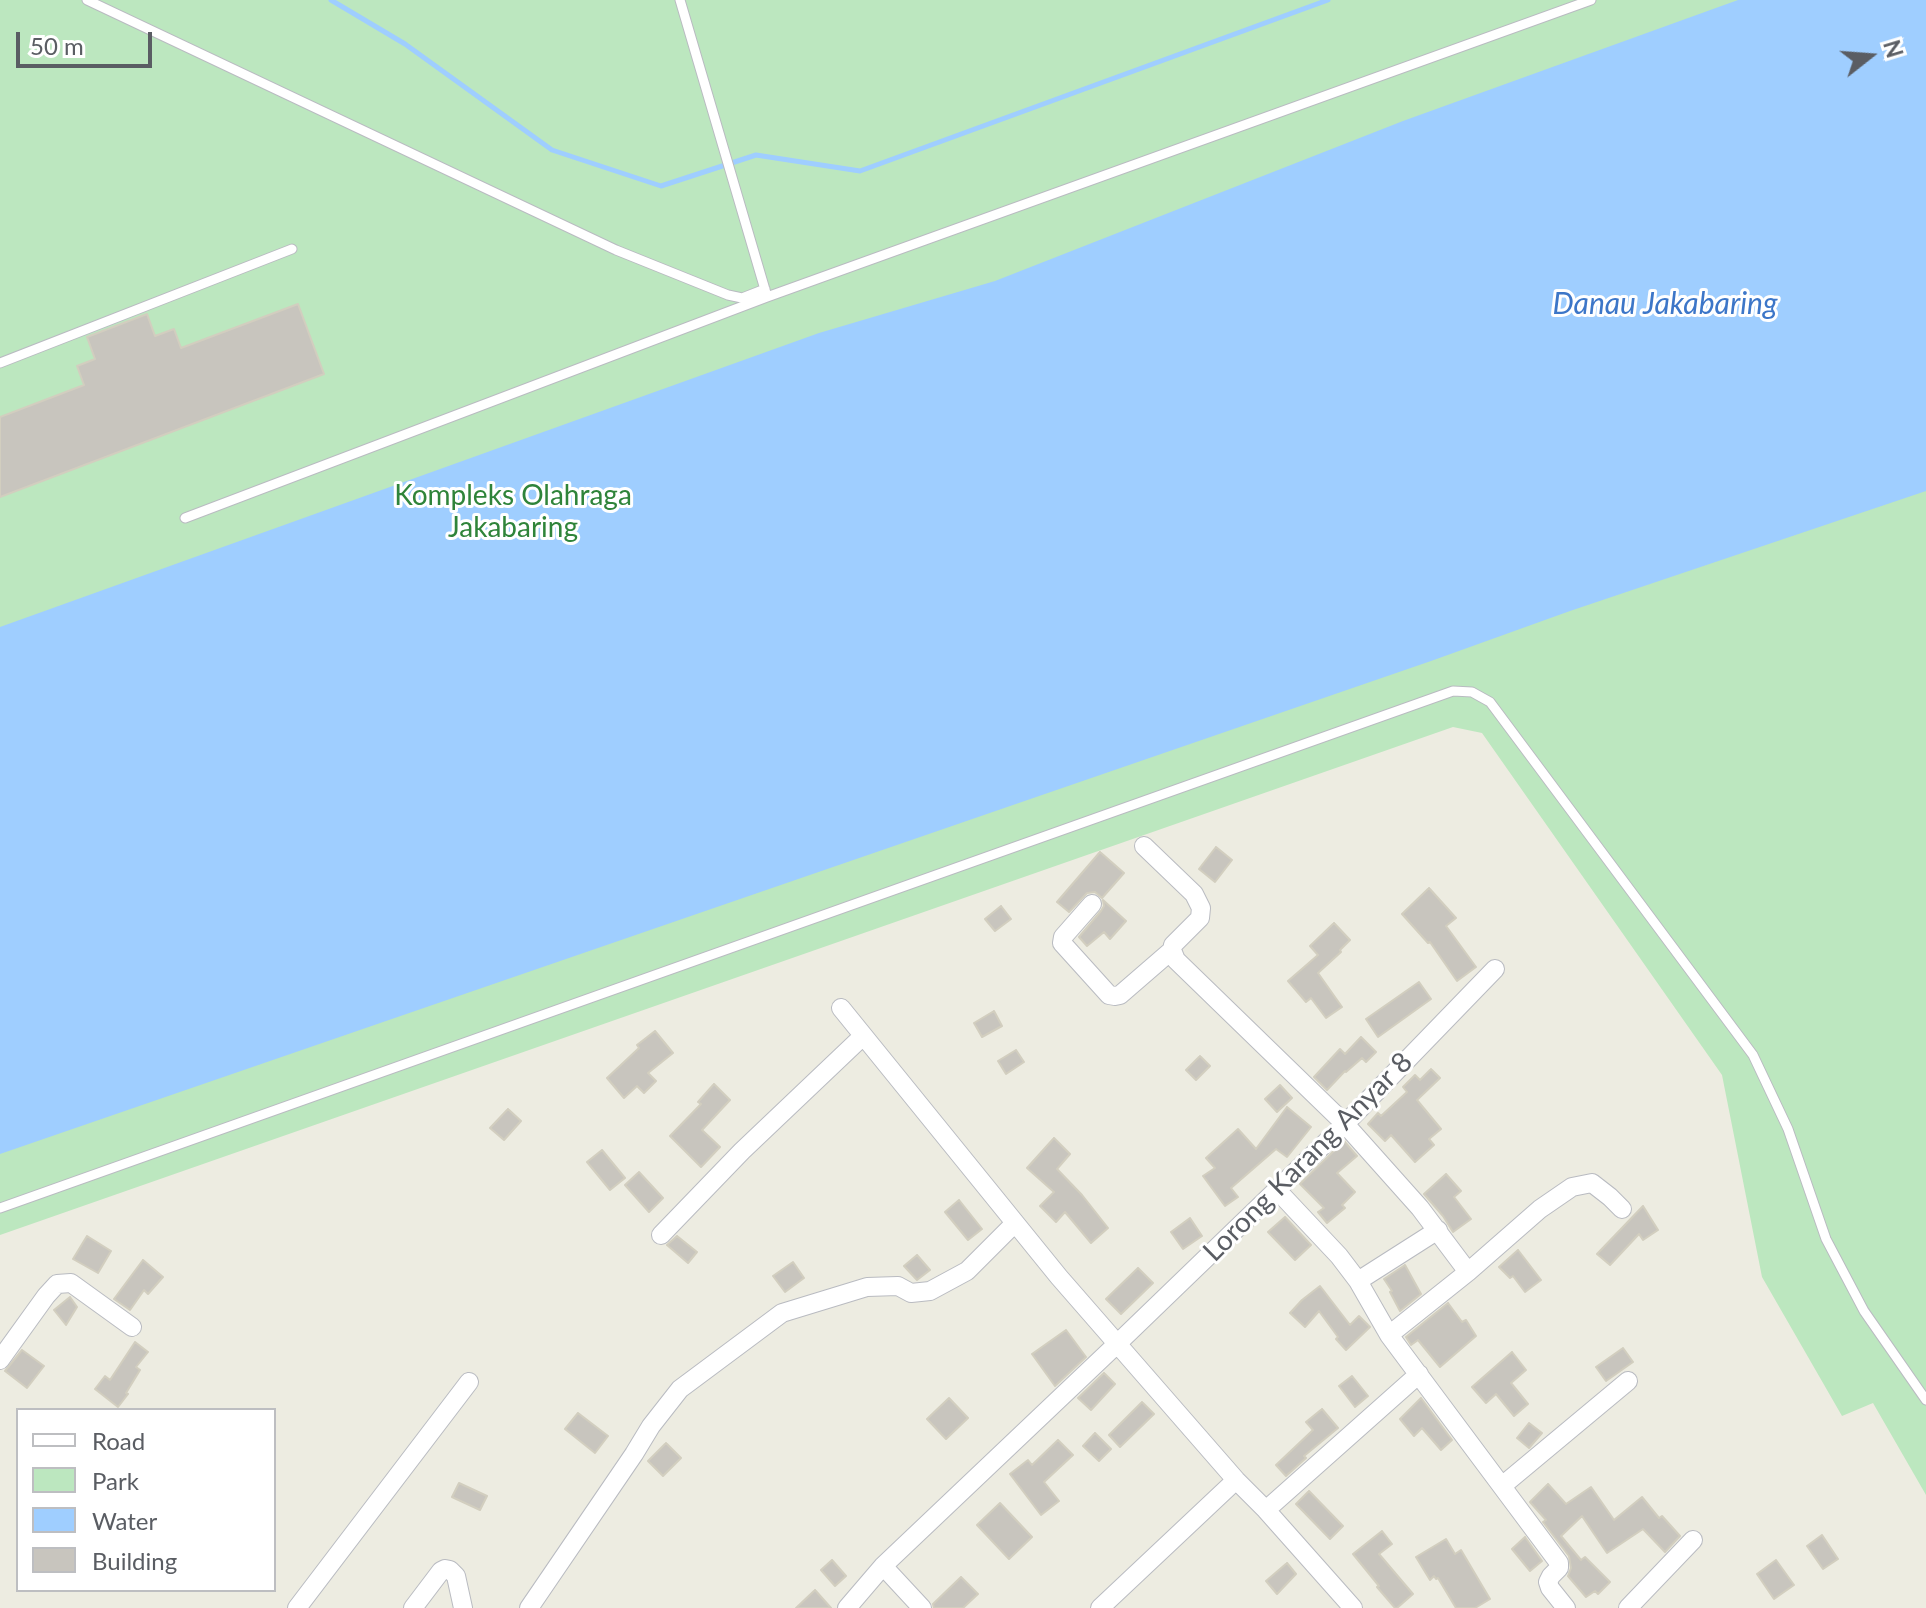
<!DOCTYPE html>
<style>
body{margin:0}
#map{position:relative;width:1926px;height:1608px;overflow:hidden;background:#edece1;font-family:Lato,sans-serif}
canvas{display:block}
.legend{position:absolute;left:16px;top:1408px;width:260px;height:184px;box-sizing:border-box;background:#fff;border:2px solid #bdbec1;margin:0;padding:10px 14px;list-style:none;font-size:24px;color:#5a5d63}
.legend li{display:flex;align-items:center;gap:16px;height:40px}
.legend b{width:40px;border:2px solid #bdbec1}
.north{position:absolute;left:1830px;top:16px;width:80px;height:80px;-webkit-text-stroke:6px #fff;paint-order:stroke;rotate:73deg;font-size:22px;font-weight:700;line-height:32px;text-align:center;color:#5a5d63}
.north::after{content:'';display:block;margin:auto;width:28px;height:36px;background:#5a5d63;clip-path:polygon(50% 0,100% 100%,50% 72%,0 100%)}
.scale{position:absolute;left:16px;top:32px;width:136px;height:36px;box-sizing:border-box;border:4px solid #5a5d63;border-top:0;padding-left:10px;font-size:24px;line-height:28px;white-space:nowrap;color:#5a5d63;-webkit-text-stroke:6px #fff;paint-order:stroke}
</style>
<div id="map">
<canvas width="1926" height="1608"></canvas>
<ul class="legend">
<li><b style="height:10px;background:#fff"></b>Road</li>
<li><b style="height:22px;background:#bce7bf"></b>Park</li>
<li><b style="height:22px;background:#9fceff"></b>Water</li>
<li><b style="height:22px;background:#c8c5be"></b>Building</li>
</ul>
<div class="north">N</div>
<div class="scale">50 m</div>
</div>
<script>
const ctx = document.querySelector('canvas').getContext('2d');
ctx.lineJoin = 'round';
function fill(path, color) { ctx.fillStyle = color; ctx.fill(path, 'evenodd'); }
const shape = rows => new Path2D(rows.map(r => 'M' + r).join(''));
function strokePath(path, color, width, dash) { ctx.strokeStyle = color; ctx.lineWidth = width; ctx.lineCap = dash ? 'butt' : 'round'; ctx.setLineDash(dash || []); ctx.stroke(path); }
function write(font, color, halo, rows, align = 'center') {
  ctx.font = font + ' Lato,sans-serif'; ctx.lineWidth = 6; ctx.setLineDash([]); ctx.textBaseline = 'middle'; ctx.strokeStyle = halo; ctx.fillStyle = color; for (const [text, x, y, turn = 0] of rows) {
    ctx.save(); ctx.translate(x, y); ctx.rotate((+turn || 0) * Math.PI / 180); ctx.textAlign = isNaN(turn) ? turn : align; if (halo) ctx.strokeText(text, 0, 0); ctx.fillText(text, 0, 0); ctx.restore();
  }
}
fill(shape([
 [0,0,1926,0,1926,1495,1873,1403,1842,1416,1762,1277,1722,1075,1482,733,1453,727,0,1235]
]), '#bce7bf');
fill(shape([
 [1738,0,1926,0,1926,491,1570,611,1431,661,0,1154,0,627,819,333,995,281,1403,121]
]), '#9fceff');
strokePath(shape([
 [331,0,405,44,552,150,661,186,756,155,860,171,1328,0]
]), '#9fceff', 5);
const building = shape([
 [298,304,324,374,0,497,0,417,84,385,77,366,95,359,87,337,147,314,155,336,174,329,181,348,298,304],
 [1216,847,1232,860,1215,882,1199,869,1216,847],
 [1100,852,1124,873,1102,898,1095,892,1087,893,1069,912,1057,902,1100,852],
 [1429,888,1456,918,1446,926,1476,967,1457,981,1430,942,1428,943,1402,914,1429,888],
 [1103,900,1126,921,1110,939,1104,932,1087,946,1079,937,1101,911,1104,906,1103,900],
 [1001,906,1011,919,995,931,985,919,1001,906],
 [1334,923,1350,940,1340,950,1341,952,1318,973,1342,1007,1326,1018,1311,998,1306,1002,1288,981,1318,955,1310,946,1334,923],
 [1419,982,1431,999,1378,1037,1366,1019,1419,982],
 [994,1011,1002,1026,982,1037,974,1023,994,1011],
 [655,1031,673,1053,648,1073,656,1081,644,1093,637,1086,624,1098,607,1078,639,1048,637,1045,655,1031],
 [1361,1037,1376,1052,1366,1062,1362,1058,1346,1072,1345,1071,1327,1090,1314,1077,1340,1049,1345,1054,1361,1037],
 [1016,1050,1024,1062,1006,1074,998,1061,1016,1050],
 [1200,1056,1210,1066,1196,1080,1186,1070,1200,1056],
 [1431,1069,1440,1078,1417,1100,1441,1129,1429,1139,1434,1145,1415,1162,1391,1135,1385,1141,1368,1124,1378,1113,1381,1116,1407,1092,1403,1087,1415,1075,1420,1080,1431,1069],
 [714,1084,730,1100,702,1130,720,1147,701,1167,670,1136,701,1104,698,1102,714,1084],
 [1280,1085,1292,1098,1277,1112,1265,1099,1280,1085],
 [1287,1107,1311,1127,1287,1157,1276,1149,1231,1188,1238,1197,1225,1206,1203,1176,1215,1168,1206,1158,1238,1129,1256,1149,1287,1107],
 [508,1109,521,1121,504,1140,490,1128,508,1109],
 [1054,1138,1070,1154,1057,1169,1082,1195,1108,1228,1091,1243,1065,1212,1056,1222,1040,1206,1054,1192,1027,1168,1054,1138],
 [1344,1141,1357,1156,1337,1173,1355,1192,1342,1205,1345,1208,1327,1223,1318,1212,1324,1208,1300,1184,1344,1141],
 [602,1150,625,1178,610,1190,587,1162,602,1150],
 [639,1172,663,1198,649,1212,625,1185,639,1172],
 [1446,1174,1461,1191,1454,1197,1471,1219,1453,1232,1443,1216,1424,1194,1446,1174],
 [959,1200,982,1229,968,1240,945,1212,959,1200],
 [1643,1206,1658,1230,1643,1240,1639,1234,1610,1265,1597,1254,1643,1206],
 [1285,1217,1311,1245,1295,1260,1268,1232,1285,1217],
 [1190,1218,1202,1236,1183,1249,1171,1232,1190,1218],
 [87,1236,111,1251,98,1273,73,1259,87,1236],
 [677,1236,697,1252,688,1263,667,1245,677,1236],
 [1518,1250,1541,1280,1525,1292,1513,1276,1510,1278,1499,1267,1518,1250],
 [917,1255,930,1270,917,1280,904,1266,917,1255],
 [143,1260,163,1277,148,1294,144,1290,130,1310,114,1299,143,1260],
 [793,1262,804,1278,785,1292,773,1276,793,1262],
 [1405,1265,1421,1294,1400,1311,1390,1292,1392,1291,1384,1279,1405,1265],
 [1138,1268,1153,1283,1121,1314,1106,1299,1138,1268],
 [1320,1286,1350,1325,1359,1316,1370,1327,1346,1350,1336,1339,1338,1337,1319,1311,1305,1327,1290,1313,1302,1300,1320,1286],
 [70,1297,77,1307,66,1325,54,1310,70,1297],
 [1448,1303,1462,1322,1466,1320,1476,1336,1440,1367,1418,1340,1411,1345,1406,1337,1448,1303],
 [1066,1330,1086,1357,1055,1386,1032,1354,1066,1330],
 [135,1342,148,1352,136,1367,140,1370,126,1393,128,1394,118,1407,95,1389,105,1376,110,1380,135,1342],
 [1623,1348,1633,1362,1606,1381,1596,1367,1623,1348],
 [22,1350,44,1366,27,1388,5,1371,22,1350],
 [1512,1352,1526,1370,1511,1383,1528,1404,1514,1416,1496,1394,1486,1403,1472,1387,1512,1352],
 [1104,1373,1115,1384,1091,1410,1078,1398,1104,1373],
 [1352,1376,1368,1396,1355,1407,1339,1386,1352,1376],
 [949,1398,968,1418,946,1439,927,1419,949,1398],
 [1421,1398,1452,1440,1441,1450,1422,1428,1414,1436,1400,1419,1421,1398],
 [1142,1402,1154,1414,1120,1447,1109,1435,1142,1402],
 [1322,1409,1338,1428,1304,1456,1306,1458,1286,1476,1276,1465,1313,1430,1306,1422,1322,1409],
 [578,1413,608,1436,595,1453,565,1429,578,1413],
 [1529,1423,1542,1433,1529,1448,1517,1438,1529,1423],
 [1095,1433,1111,1449,1099,1461,1083,1446,1095,1433],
 [1058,1440,1073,1455,1044,1482,1059,1501,1041,1515,1010,1474,1028,1460,1032,1465,1058,1440],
 [666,1443,681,1458,663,1476,648,1461,666,1443],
 [459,1483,487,1496,480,1510,452,1497,459,1483],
 [1548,1484,1566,1504,1591,1487,1614,1520,1642,1497,1659,1518,1662,1516,1680,1536,1665,1552,1643,1529,1607,1553,1582,1516,1561,1536,1581,1560,1585,1557,1610,1582,1598,1594,1595,1591,1586,1597,1568,1576,1571,1568,1569,1556,1543,1522,1546,1520,1530,1502,1548,1484],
 [1309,1491,1343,1526,1330,1539,1296,1504,1309,1491],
 [1000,1503,1032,1537,1009,1559,977,1525,1000,1503],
 [1382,1531,1392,1544,1379,1554,1413,1594,1397,1608,1395,1608,1377,1587,1379,1586,1353,1554,1382,1531],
 [1822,1535,1838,1559,1823,1569,1807,1546,1822,1535],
 [1525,1537,1542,1561,1530,1571,1512,1549,1525,1537],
 [1446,1539,1455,1554,1461,1550,1490,1599,1475,1608,1456,1608,1438,1578,1436,1579,1434,1576,1430,1580,1416,1557,1446,1539],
 [832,1560,846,1576,835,1586,821,1570,832,1560],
 [1776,1560,1794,1585,1774,1599,1757,1574,1776,1560],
 [1287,1563,1296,1574,1277,1594,1266,1581,1287,1563],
 [961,1577,978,1594,963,1608,934,1608,933,1604,961,1577],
 [815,1590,831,1608,796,1608,815,1590]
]);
fill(building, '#c8c5be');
strokePath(building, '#d2cebf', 2);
const lane = shape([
 [87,0,616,250,728,295,742,298,765,289],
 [680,0,766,293],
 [0,363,292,249],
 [185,518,767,297,1591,0],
 [0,1208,1453,691,1472,692,1490,702,1753,1055,1788,1129,1826,1239,1864,1311,1926,1400]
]);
const street = shape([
 [1144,846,1194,894,1201,908,1200,918,1173,945,1172,950,1176,960,1345,1124,1420,1208,1468,1272],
 [1092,904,1063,937,1062,943,1109,995,1115,996,1120,995,1172,950],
 [841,1008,1059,1277,1236,1480,1266,1510,1353,1608],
 [1277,1190,1339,1256,1358,1281,1389,1335,1559,1563,1559,1568,1551,1576,1548,1582,1550,1588,1566,1608],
 [661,1235,742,1151,863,1036],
 [1358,1281,1438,1230],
 [1389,1335,1468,1272,1540,1209,1572,1187,1592,1183,1610,1197,1622,1209],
 [0,1360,46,1296,57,1284,71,1283,132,1327],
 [1502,1486,1628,1381],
 [1266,1510,1419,1374],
 [883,1566,922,1608],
 [297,1608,469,1382],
 [413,1608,441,1571,445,1569,450,1570,456,1576,463,1608],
 [529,1608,634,1454,651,1426,680,1389,782,1313,867,1287,898,1286,911,1293,930,1291,967,1271,1015,1223],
 [847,1608,883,1566,1118,1343,1345,1124,1495,969],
 [1100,1608,1236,1480],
 [1628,1608,1693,1540]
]);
strokePath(lane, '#b9bbc1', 11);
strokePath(street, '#b9bbc1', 20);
strokePath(lane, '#fff', 9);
strokePath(street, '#fff', 18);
write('28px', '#2f843a', '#fff', [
 ["Kompleks Olahraga",513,496],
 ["Jakabaring",513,528]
]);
write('28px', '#5a5d63', '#fff', [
 ["Lorong Karang Anyar 8",1308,1157,-45]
]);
write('italic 30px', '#3c76c8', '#fff', [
 ["Danau Jakabaring",1665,304]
]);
</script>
